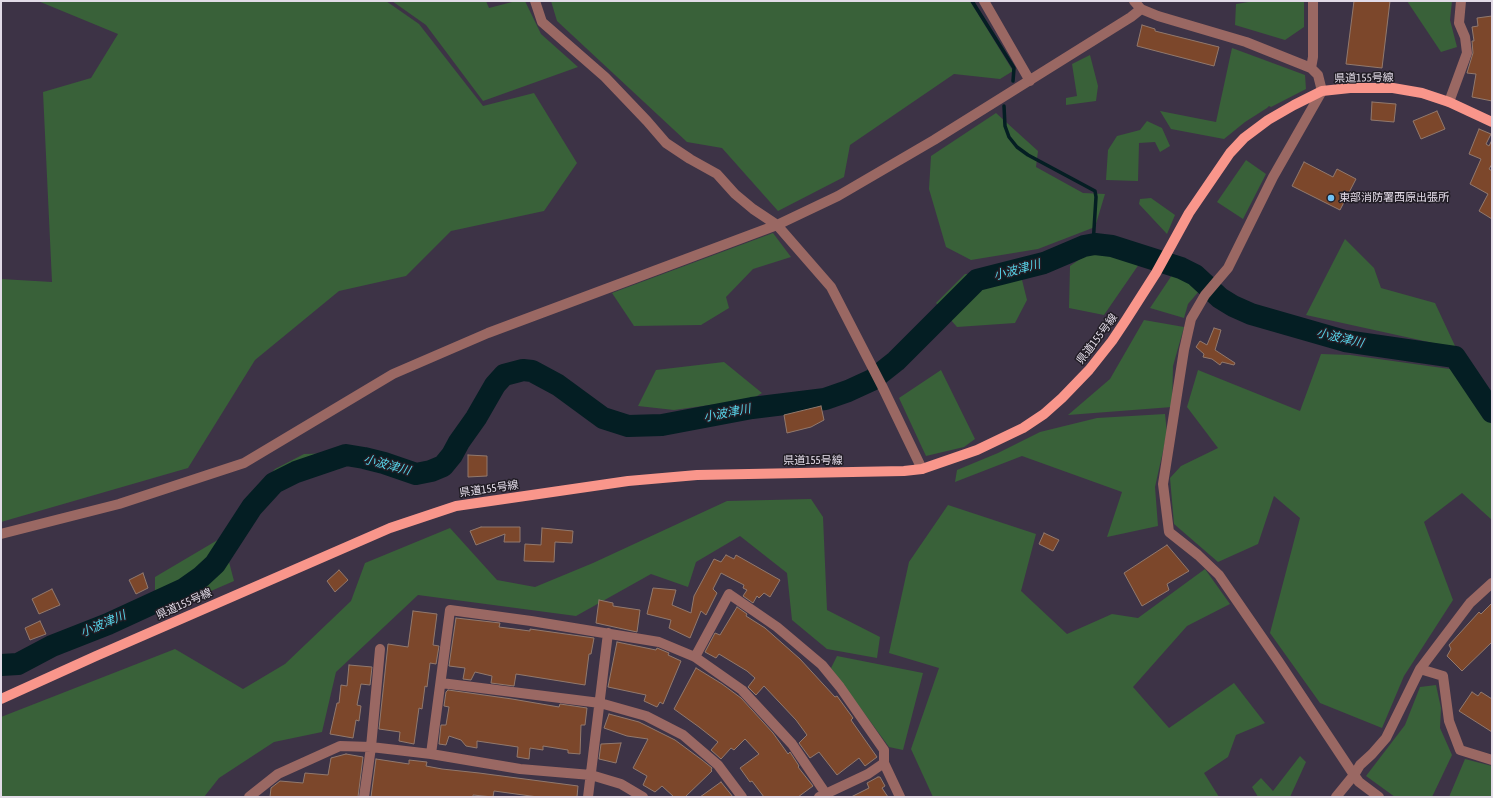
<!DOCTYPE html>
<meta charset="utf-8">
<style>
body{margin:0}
#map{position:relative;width:1493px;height:798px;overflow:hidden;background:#3d3346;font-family:"Asap Condensed",sans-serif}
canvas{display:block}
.frame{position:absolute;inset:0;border:2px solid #e2dbe7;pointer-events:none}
</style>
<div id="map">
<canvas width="1493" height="798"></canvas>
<div class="frame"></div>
</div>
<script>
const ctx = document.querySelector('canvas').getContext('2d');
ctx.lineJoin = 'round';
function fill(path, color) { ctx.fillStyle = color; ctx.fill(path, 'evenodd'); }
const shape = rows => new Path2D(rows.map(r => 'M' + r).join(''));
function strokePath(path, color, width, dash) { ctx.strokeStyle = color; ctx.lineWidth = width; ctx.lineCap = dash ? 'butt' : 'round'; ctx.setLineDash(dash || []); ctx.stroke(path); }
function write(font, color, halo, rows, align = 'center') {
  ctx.font = font + ' "Asap Condensed","Noto Sans JP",sans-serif'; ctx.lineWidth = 3; ctx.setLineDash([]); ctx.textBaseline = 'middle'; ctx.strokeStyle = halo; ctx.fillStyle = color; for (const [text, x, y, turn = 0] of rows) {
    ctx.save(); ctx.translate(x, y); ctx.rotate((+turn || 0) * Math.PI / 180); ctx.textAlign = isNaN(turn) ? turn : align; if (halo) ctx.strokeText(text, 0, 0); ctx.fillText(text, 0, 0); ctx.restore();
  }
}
fill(shape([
 [38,1,386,1,419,24,483,106,534,93,577,163,544,211,451,231,406,276,339,291,255,360,188,468,1,522,1,279,52,282,43,92,91,78,118,34],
 [392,1,486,1,489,8,516,1,525,1,541,34,578,67,483,101,426,25],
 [551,1,970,1,1013,71,1000,79,954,74,850,145,844,177,778,211,722,148,687,142,557,21],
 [1255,1,1304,1,1304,27,1285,40,1235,25,1236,4],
 [1407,1,1452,1,1450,20,1457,47,1441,52],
 [1232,48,1305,75,1306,89,1271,107,1269,106,1267,108,1245,122,1224,139,1171,129,1160,111,1216,122],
 [1090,55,1098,86,1096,101,1066,105,1066,98,1077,96,1072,64],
 [996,113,1038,151,1036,167,1083,193,1105,194,1095,227,1038,249,971,260,946,247,929,189,931,156],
 [1147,121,1162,128,1170,146,1160,152,1155,142,1139,143,1138,181,1106,180,1108,150,1117,136,1140,130],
 [1246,160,1266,174,1243,219,1217,202],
 [1151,198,1175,215,1167,234,1139,204,1140,199],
 [773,233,791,257,753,269,726,297,729,308,701,325,634,326,612,293],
 [1109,239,1146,254,1104,315,1069,308,1070,266],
 [1345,239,1374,268,1381,288,1435,303,1456,348,1306,315],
 [1182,260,1211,277,1188,304,1184,318,1150,308],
 [965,274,1021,276,1027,300,1015,323,957,327,936,303],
 [1144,320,1184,327,1173,366,1172,407,1068,415,1110,379],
 [1321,354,1350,355,1457,370,1492,425,1492,520,1462,493,1424,522,1453,600,1404,676,1382,728,1320,703,1270,633,1300,518,1274,496,1258,544,1218,562,1174,524,1170,478,1181,466,1218,448,1187,407,1198,370,1300,411],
 [724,362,762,393,752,399,674,410,638,406,656,370],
 [941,370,975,439,964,447,926,456,899,398],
 [1165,414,1167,433,1155,487,1158,526,1107,537,1122,492,1022,456,955,482,957,470,998,453,1040,432,1097,418],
 [338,453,339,469,297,479,273,492,228,558,234,581,158,614,155,596,155,577,221,538,249,497,275,469,304,454],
 [811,499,823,517,827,610,880,637,877,658,827,649,792,620,787,573,740,536,696,562,688,587,651,574,576,616,418,595,336,672,322,732,274,742,219,778,204,797,1,797,1,717,175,649,243,689,285,664,351,601,365,563,450,528,497,580,535,587,593,563,727,501],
 [948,505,1036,534,1021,591,1067,634,1112,614,1138,618,1205,569,1230,604,1187,626,1133,687,1169,728,1234,683,1265,723,1236,735,1228,757,1204,773,1219,797,933,797,911,749,939,668,889,653,909,562],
 [837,656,923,673,903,750,889,747,831,668],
 [1436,685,1441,708,1440,728,1452,755,1432,797,1395,797,1366,776,1405,725,1420,687],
 [1300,756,1306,762,1290,797,1258,797,1252,787,1261,778,1273,791],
 [1465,759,1492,766,1492,797,1449,797]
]), '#396139');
strokePath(shape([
 [972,1,1014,68,1013,81],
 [1004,106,1005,126,1009,137,1017,147,1028,155,1095,191,1096,197,1093,245]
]), '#041e23', 3.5);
strokePath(shape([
 [1,665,18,664,52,646,108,624,184,589,201,577,215,564,252,507,274,483,296,472,346,455,364,458,384,463,416,474,431,471,443,466,452,455,459,442,476,418,495,385,504,375,523,370,532,371,558,385,603,418,628,426,662,425,752,408,825,399,848,391,872,380,896,361,977,280,1044,263,1084,246,1095,244,1112,246,1181,268,1195,275,1220,298,1233,306,1251,314,1345,341,1455,357,1492,412]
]), '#041e23', 22);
const building = shape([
 [1354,1,1390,1,1382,68,1346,64,1354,1],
 [1492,16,1492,101,1472,97,1476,74,1467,73,1473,53,1472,41,1474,41,1472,27,1478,26,1477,18,1492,16],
 [1142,25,1155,29,1155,31,1219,47,1214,66,1137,46,1142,25],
 [1372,102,1396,104,1394,122,1371,120,1372,102],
 [1437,111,1445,129,1421,139,1413,121,1437,111],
 [1479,129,1491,134,1486,144,1489,146,1492,140,1492,164,1489,169,1492,171,1492,219,1479,211,1488,194,1470,184,1481,159,1469,154,1479,129],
 [1304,162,1333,177,1337,169,1356,179,1340,210,1292,186,1304,162],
 [1214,328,1221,330,1215,350,1235,363,1234,365,1222,362,1220,365,1212,359,1203,357,1204,354,1196,347,1200,341,1207,345,1214,328],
 [821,406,824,420,811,427,787,433,784,415,821,406],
 [468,455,487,456,487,476,468,477,468,455],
 [481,527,520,527,520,542,504,542,505,534,476,545,470,531,481,527],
 [542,528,573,531,572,543,555,542,554,562,524,561,525,544,541,545,542,528],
 [1044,533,1059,540,1053,551,1039,544,1044,533],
 [1167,545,1189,571,1167,584,1169,590,1142,606,1124,573,1167,545],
 [726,555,734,559,736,555,780,580,770,597,764,593,759,598,757,596,753,603,743,596,747,590,743,588,744,585,721,573,713,589,717,593,706,615,701,611,690,638,669,628,671,620,647,614,653,588,676,590,672,605,691,613,694,596,714,559,721,562,726,555],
 [339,570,348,580,335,592,327,581,339,570],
 [143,573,148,588,136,594,129,580,143,573],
 [52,589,60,605,39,614,32,599,52,589],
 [599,600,613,603,613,606,640,610,637,632,596,623,599,600],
 [1492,603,1492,642,1462,671,1447,656,1451,649,1449,645,1479,612,1481,614,1492,603],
 [737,607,747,614,746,616,765,628,800,659,835,697,837,696,853,718,851,720,877,757,865,766,859,758,837,775,819,752,810,758,799,743,807,735,796,720,764,686,756,695,748,687,755,678,747,671,719,654,716,658,705,652,715,633,720,635,737,607],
 [413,611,437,614,433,645,439,646,436,664,430,663,427,687,425,686,422,709,419,708,414,744,399,741,400,732,379,729,388,644,408,647,413,611],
 [456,618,500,623,499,627,530,631,530,629,594,638,591,654,589,654,585,685,516,674,514,686,491,683,492,676,475,672,471,680,463,679,465,668,449,666,456,618],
 [40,621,46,634,30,640,25,628,40,621],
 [617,642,656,650,657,648,669,653,668,655,681,661,663,704,660,702,657,707,644,701,646,695,608,687,617,642],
 [349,665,372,667,370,685,361,684,357,705,361,706,359,721,356,720,353,738,330,734,337,703,339,703,341,685,347,686,349,665],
 [696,668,722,684,741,698,773,733,788,754,790,752,799,766,798,767,813,786,798,797,764,797,752,781,750,782,740,768,759,754,745,739,734,750,731,748,721,759,711,750,718,742,699,727,674,709,696,668],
 [448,690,512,699,559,707,560,704,587,708,585,725,581,725,580,754,568,753,568,750,543,746,543,750,530,748,529,759,517,757,518,747,477,741,477,748,466,746,461,740,449,736,446,745,439,744,441,725,446,725,449,707,444,706,446,692,448,690],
 [1472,692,1478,696,1481,692,1492,699,1492,732,1459,711,1472,692],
 [609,714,639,722,675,740,702,760,712,768,711,770,712,771,685,797,674,797,662,786,655,792,643,785,647,776,633,768,648,739,627,736,604,728,609,714],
 [621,743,616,763,599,759,601,744,621,743],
 [346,754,363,757,358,797,270,797,271,788,280,781,303,783,305,773,328,775,331,758,346,754],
 [376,759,409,764,409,760,427,762,426,766,442,769,479,773,578,786,577,797,538,797,494,791,493,797,473,795,473,797,371,797,376,759],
 [878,777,880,777,885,786,882,788,888,797,851,797,869,788,867,783,878,777],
 [721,782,733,797,700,797,721,782]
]);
fill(building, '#7c472b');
strokePath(building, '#92796d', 1);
strokePath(shape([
 [535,1,542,22,605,77,647,121,666,143,690,159,717,174,735,194,753,209,777,225,831,287,882,386,922,469],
 [984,1,1030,81],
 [1134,1,1141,9,1158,16,1246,42,1311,68,1318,75,1322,91,1273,177,1228,268,1205,295,1191,319,1184,350,1163,484,1169,532,1198,555,1219,575,1279,662,1354,775,1359,782,1379,797],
 [1311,68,1313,57,1313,1],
 [1449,102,1467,53,1465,37,1459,23,1461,1],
 [1,534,119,504,244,463,393,374,488,333,777,225,838,196,934,140,1131,17,1141,9],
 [695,657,729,594,777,627,822,665,840,687,884,750,884,763,900,797],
 [1420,669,1443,676,1449,721,1460,750,1492,760],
 [441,683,600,703,646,716,683,735,718,765,742,797],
 [431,754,450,610,531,621,659,642,695,657,742,690,792,744,826,794],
 [249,797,278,774,340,746,371,747,431,754,520,769,591,775,621,784,643,797],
 [364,797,371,747,380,649],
 [588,797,608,633],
 [819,797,868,774,884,763],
 [1336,797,1354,775,1360,765,1372,754,1386,738,1420,669,1470,603,1492,583]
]), '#9a6863', 10);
strokePath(shape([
 [1,699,96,656,390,528,456,506,628,481,697,475,904,471,922,469,977,450,1023,428,1044,414,1062,398,1089,370,1112,341,1126,320,1156,273,1189,213,1230,153,1244,138,1268,120,1294,105,1322,91,1350,88,1393,88,1422,93,1449,102,1492,122]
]), '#f9968b', 10);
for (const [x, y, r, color] of [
 [1331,198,4,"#70c1f4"]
]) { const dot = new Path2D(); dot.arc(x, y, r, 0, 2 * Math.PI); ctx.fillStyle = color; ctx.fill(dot); strokePath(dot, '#211d25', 1.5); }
write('11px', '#e2dbe7', '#211d25', [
 ["県道155号線",1364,78,-1],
 ["県道155号線",1097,339,-53],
 ["県道155号線",813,461],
 ["県道155号線",489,489,-8],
 ["県道155号線",184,604,-24]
]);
write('11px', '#e2dbe7', '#211d25', [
 ["東部消防署西原出張所",1339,198]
], 'left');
write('italic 12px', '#56d4e9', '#211d25', [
 ["小波津川",1017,270,-15],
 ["小波津川",1340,338,13],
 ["小波津川",727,413,-11],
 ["小波津川",387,465,15],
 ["小波津川",103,624,-23]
]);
</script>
